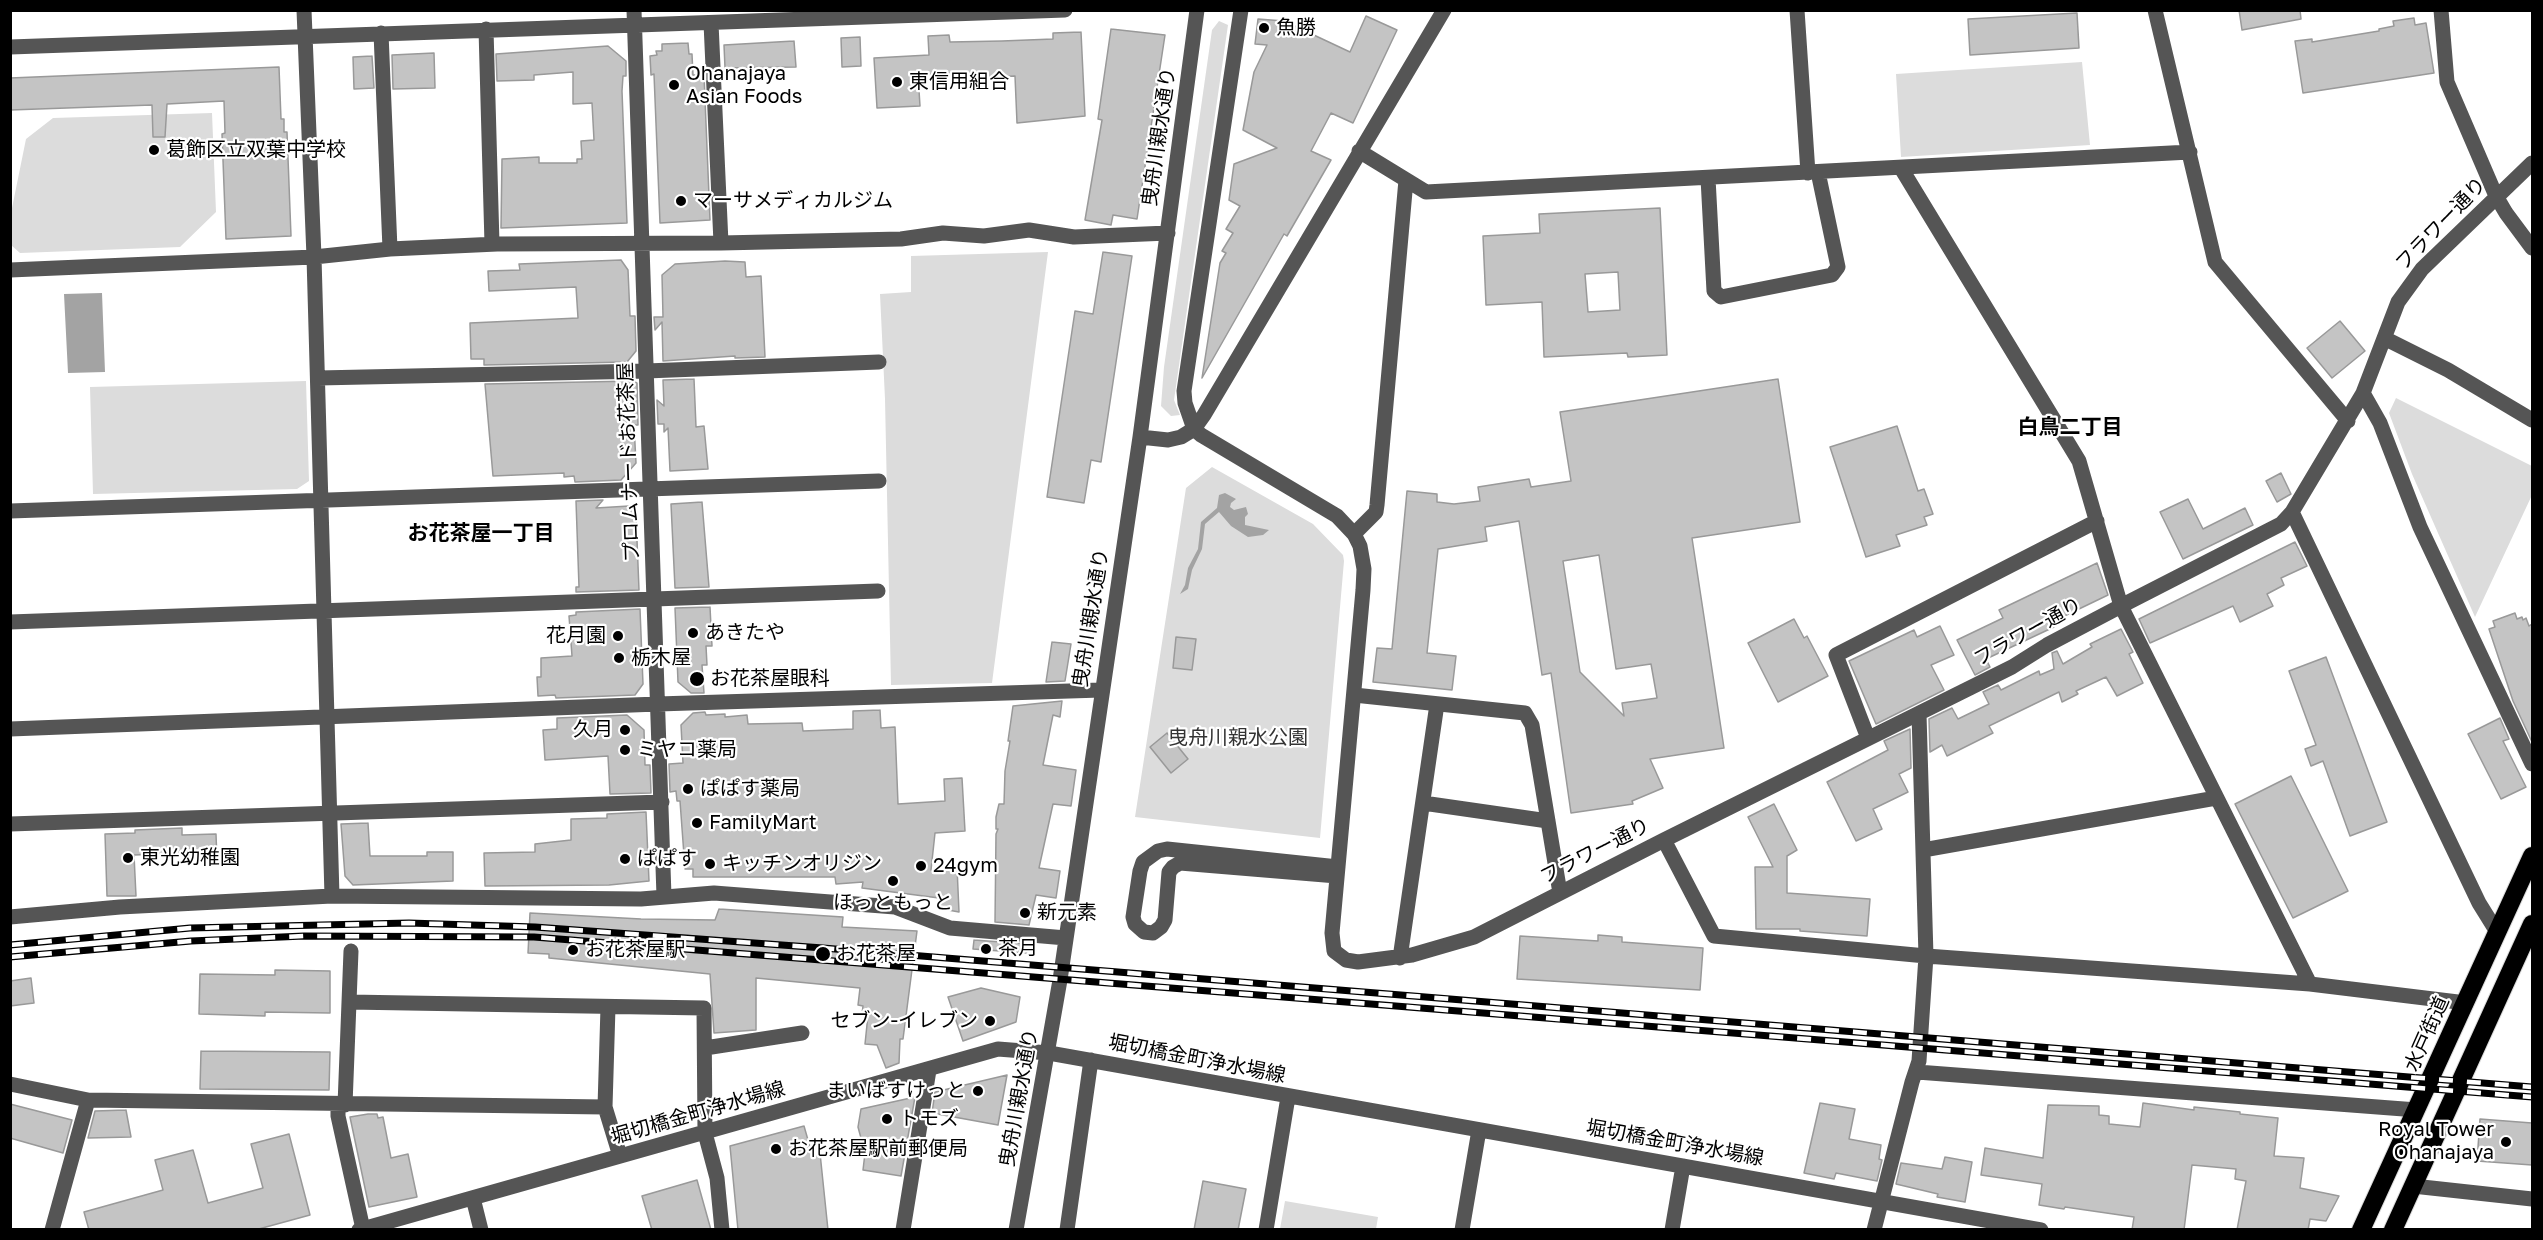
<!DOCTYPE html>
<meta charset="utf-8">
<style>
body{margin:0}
#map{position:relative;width:2543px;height:1240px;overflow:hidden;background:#fff;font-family:"Golos Text",sans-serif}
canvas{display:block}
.frame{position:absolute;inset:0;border:12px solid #000;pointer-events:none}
</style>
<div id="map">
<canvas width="2543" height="1240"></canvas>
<div class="frame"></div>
</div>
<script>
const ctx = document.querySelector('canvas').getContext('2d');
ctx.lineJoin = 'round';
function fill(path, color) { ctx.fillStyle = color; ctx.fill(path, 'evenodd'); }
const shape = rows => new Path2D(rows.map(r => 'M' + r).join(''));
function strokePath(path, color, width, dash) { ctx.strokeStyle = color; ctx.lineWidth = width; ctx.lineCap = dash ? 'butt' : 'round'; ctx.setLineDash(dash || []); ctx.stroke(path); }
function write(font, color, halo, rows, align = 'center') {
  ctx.font = font + ' "Golos Text","Noto Sans JP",sans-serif'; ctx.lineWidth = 4.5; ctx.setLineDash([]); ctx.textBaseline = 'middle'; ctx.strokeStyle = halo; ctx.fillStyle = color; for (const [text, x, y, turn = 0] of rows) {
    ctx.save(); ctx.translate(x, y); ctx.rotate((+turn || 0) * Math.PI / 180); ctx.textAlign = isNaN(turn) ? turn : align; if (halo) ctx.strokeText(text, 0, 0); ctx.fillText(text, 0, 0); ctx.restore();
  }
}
fill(shape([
 [1219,21,1228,25,1174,400,1180,415,1171,416,1161,406,1164,367,1212,30],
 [2082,62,2090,145,1901,157,1896,74],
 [212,113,216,212,180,247,20,253,11,245,11,213,26,139,53,118],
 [1048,252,992,683,891,685,885,399,880,294,911,292,911,256],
 [306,381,309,481,297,489,93,494,90,387],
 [2396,398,2532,466,2532,495,2475,617,2412,474,2389,413],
 [1212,467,1313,524,1343,555,1344,561,1320,838,1135,817,1186,488],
 [1285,1201,1378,1217,1376,1229,1280,1229]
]), '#dcdcdc');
fill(shape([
 [102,293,105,372,68,373,64,294],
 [1225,493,1236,499,1231,503,1230,507,1234,510,1246,507,1248,514,1245,517,1245,525,1269,530,1263,535,1248,537,1231,526,1219,512,1205,524,1202,549,1192,570,1188,589,1180,594,1185,585,1188,568,1198,549,1201,522,1217,508,1219,495]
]), '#a3a3a3');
const building = shape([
 [2239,10,2300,10,2301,19,2242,30,2239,10],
 [2077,13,2079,48,1970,55,1968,19,2077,13],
 [1366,16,1397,30,1353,123,1331,113,1311,151,1331,160,1287,236,1284,234,1202,378,1220,263,1226,253,1222,251,1233,233,1226,229,1240,206,1229,200,1234,164,1277,148,1243,130,1254,72,1267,45,1255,44,1258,19,1284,21,1350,52,1366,16],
 [2414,18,2415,25,2426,23,2434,73,2303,93,2295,41,2312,39,2312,42,2379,31,2379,29,2394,26,2393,21,2414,18],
 [1111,29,1165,35,1137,219,1113,215,1111,225,1085,220,1102,120,1098,119,1111,29],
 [1081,32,1085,116,1017,123,1015,76,964,78,963,73,918,75,920,106,877,108,874,58,929,55,928,36,949,35,950,42,1002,41,1053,39,1053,33,1081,32],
 [860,37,861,66,842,67,841,38,860,37],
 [794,41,796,67,725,68,724,45,794,41],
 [688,43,689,54,692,54,693,75,704,75,710,220,660,223,654,74,651,75,650,56,657,55,656,51,662,51,662,44,688,43],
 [608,46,626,61,626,76,623,76,622,91,627,223,501,228,502,159,539,157,539,163,577,163,577,159,582,159,581,141,594,140,592,103,573,104,573,72,534,75,534,80,497,81,496,54,608,46],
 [434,53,435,88,393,89,392,55,434,53],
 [372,56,374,88,354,89,353,57,372,56],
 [279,67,281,119,284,119,284,132,287,132,291,236,226,239,222,134,225,133,224,101,167,104,165,137,153,137,152,105,10,110,10,78,279,67],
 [1660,208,1667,355,1628,357,1627,353,1544,357,1542,302,1486,305,1483,236,1540,233,1539,214,1660,208],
 [1618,272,1620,310,1588,312,1585,274,1618,272],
 [1103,252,1132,256,1101,462,1091,460,1084,503,1047,497,1075,311,1093,314,1103,252],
 [621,260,628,270,630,316,635,316,636,351,627,362,484,365,484,359,471,359,470,323,578,318,576,287,489,291,488,271,520,270,519,264,621,260],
 [725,261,745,262,746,277,761,276,765,357,735,358,735,356,663,361,662,322,655,330,654,317,663,317,662,275,675,264,725,261],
 [2340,321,2365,351,2332,378,2307,348,2340,321],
 [694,379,696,427,704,426,708,469,670,471,668,428,664,432,664,424,658,424,657,400,664,406,663,380,694,379],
 [1778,379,1800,522,1692,538,1724,748,1650,759,1663,788,1632,801,1633,804,1571,813,1551,673,1542,675,1519,521,1485,527,1487,541,1438,549,1427,653,1456,656,1452,690,1373,682,1377,648,1392,649,1407,491,1437,494,1437,502,1454,504,1480,501,1478,487,1529,479,1531,487,1571,481,1560,412,1778,379],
 [1599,555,1616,669,1651,664,1657,698,1622,703,1624,716,1580,672,1563,561,1599,555],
 [634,381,637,383,638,425,634,425,636,463,621,480,575,482,574,476,564,477,564,473,493,476,485,384,634,381],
 [1897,426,1918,491,1924,489,1933,514,1924,517,1927,525,1896,535,1900,546,1866,557,1830,447,1897,426],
 [2281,473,2291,494,2277,502,2266,481,2281,473],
 [2188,499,2203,529,2245,508,2253,525,2183,559,2160,512,2188,499],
 [603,500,596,508,629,506,636,515,639,590,576,592,576,587,579,587,576,501,603,500],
 [702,502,709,587,675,588,671,504,702,502],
 [2295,542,2307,566,2281,578,2284,585,2267,594,2273,606,2240,622,2233,606,2150,643,2139,619,2295,542],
 [2097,563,2108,595,2052,622,2054,627,1986,659,1990,667,1975,675,1957,640,2003,618,1999,610,2097,563],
 [710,607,712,646,706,646,707,665,702,665,704,693,691,693,678,682,675,608,710,607],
 [640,609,643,684,635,695,556,698,555,695,538,696,537,677,541,677,541,658,572,656,569,616,576,615,576,612,640,609],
 [2515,613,2517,619,2522,617,2523,620,2526,618,2529,626,2532,624,2532,742,2513,701,2489,629,2495,627,2493,621,2515,613],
 [1794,619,1804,638,1807,636,1828,676,1778,702,1748,643,1794,619],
 [1940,626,1954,655,1931,665,1944,690,1876,724,1849,661,1914,630,1917,637,1940,626],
 [2121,629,2133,652,2129,654,2143,683,2117,696,2106,677,2076,691,2078,694,2062,702,2059,692,1989,726,1993,733,1947,756,1942,745,1930,752,1929,719,1952,708,1958,719,1989,704,1983,692,1998,685,2001,690,2039,671,2040,675,2054,669,2052,653,2057,651,2063,664,2092,647,2090,644,2121,629],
 [1176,637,1196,639,1192,670,1173,668,1176,637],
 [1052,642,1071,644,1065,681,1046,682,1052,642],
 [2326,657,2387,822,2350,836,2323,761,2311,766,2305,749,2316,745,2289,671,2326,657],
 [1062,701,1060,717,1053,715,1043,765,1076,770,1071,806,1053,804,1039,868,1060,871,1056,898,1036,895,1029,925,995,922,996,834,998,829,996,829,996,817,999,804,1004,804,1005,771,1010,741,1008,741,1013,706,1062,701],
 [880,710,881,728,895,727,898,804,945,801,944,779,962,778,965,831,935,833,931,870,957,867,959,912,937,908,939,898,862,888,863,882,836,884,835,877,693,877,693,869,685,869,680,801,677,801,676,791,670,792,669,764,683,763,681,725,693,713,705,712,706,715,725,714,725,717,747,715,748,724,802,723,803,731,853,729,853,711,880,710],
 [627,715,644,730,645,765,650,765,651,793,610,794,608,756,545,760,543,730,557,729,557,718,627,715],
 [2500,718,2509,739,2503,741,2526,787,2501,799,2468,734,2500,718],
 [1910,729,1911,768,1899,774,1908,792,1873,809,1882,829,1856,841,1827,782,1888,750,1884,741,1910,729],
 [1167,733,1188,759,1171,773,1150,747,1167,733],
 [2291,776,2348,891,2293,918,2235,804,2291,776],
 [1774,804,1797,850,1787,856,1787,893,1870,899,1867,936,1800,931,1800,929,1756,929,1755,867,1773,867,1748,817,1774,804],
 [646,812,649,881,609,885,485,886,484,853,535,852,535,844,571,840,571,819,607,818,607,814,646,812],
 [368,823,370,856,427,856,427,852,453,852,453,881,353,885,345,876,341,824,368,823],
 [182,828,182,835,216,834,217,860,185,862,184,853,134,855,136,896,107,896,105,834,135,833,135,830,182,828],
 [719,909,843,917,842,927,917,931,903,1039,900,1039,899,1063,886,1068,877,1045,865,1044,868,1015,862,1014,863,1006,858,1005,860,988,756,978,756,1030,714,1033,710,974,549,958,549,954,528,953,530,913,641,919,715,920,719,909],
 [1598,935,1622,937,1622,942,1703,948,1700,990,1517,979,1520,936,1598,941,1598,935],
 [974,940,1028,944,1027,953,973,949,974,940],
 [275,970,330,971,330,1013,265,1012,265,1016,199,1014,200,974,275,975,275,970],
 [31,978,34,1003,10,1006,10,981,31,978],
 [981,988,1020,997,1016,1022,963,1041,948,997,981,988],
 [201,1051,330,1052,329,1090,200,1089,201,1051],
 [1007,1075,998,1125,932,1113,935,1092,1007,1075],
 [915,1097,901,1176,863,1170,865,1153,858,1127,861,1109,915,1097],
 [1820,1103,1855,1109,1849,1139,1881,1145,1879,1159,1882,1160,1877,1181,1836,1173,1834,1179,1804,1173,1820,1103],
 [2143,1103,2194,1110,2194,1107,2240,1112,2240,1114,2278,1118,2274,1156,2304,1158,2300,1188,2339,1196,2326,1221,2310,1219,2308,1230,2237,1230,2246,1181,2235,1179,2236,1169,2192,1165,2184,1230,2132,1230,2134,1217,2065,1207,2064,1209,2039,1205,2042,1184,1981,1175,1985,1148,2043,1158,2048,1105,2099,1106,2099,1115,2109,1116,2109,1124,2140,1127,2143,1103],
 [10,1104,72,1120,63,1153,10,1138,10,1104],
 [126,1110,131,1137,88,1138,95,1111,126,1110],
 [368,1114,377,1114,378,1118,383,1117,391,1158,408,1154,417,1197,369,1207,350,1117,368,1114],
 [2480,1119,2532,1123,2532,1165,2477,1161,2480,1119],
 [804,1126,812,1154,820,1153,828,1230,738,1230,730,1146,804,1126],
 [289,1134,310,1215,255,1230,89,1230,84,1212,163,1190,155,1160,193,1150,208,1203,263,1188,251,1144,289,1134],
 [1945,1157,1972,1162,1965,1202,1937,1197,1938,1194,1896,1184,1901,1163,1942,1169,1945,1157],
 [697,1180,711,1230,652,1230,642,1196,697,1180],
 [1203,1181,1246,1189,1238,1230,1194,1230,1203,1181]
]);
fill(building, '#c4c4c4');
strokePath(building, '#999', 1.5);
const highway = shape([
 [2361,1230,2532,856],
 [2393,1230,2532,924]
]);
strokePath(highway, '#dbdbdb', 20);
strokePath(shape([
 [304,10,314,257,332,896],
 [634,10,664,896],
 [1241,10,1184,391,1185,403,1194,429,1201,435,1337,516,1354,534,1360,546,1364,569,1363,590,1332,933,1334,951,1346,960,1358,962,1412,955,1474,937,1664,840,2012,667,2047,645,2121,606,2281,524,2292,512,2363,393,2398,302,2422,269,2532,163],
 [1797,10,1808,173],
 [2155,10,2215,262,2348,421],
 [2441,10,2447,82,2496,196,2506,213,2532,248],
 [711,23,721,243],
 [486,29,492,244],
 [381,33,390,249],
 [10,47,1065,10],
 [1359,151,1426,192,2190,152],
 [1901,168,2079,461,2121,606,2310,984],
 [1708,178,1714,291,1721,297,1832,275,1838,267,1818,172],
 [10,270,314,257,390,249,497,244,721,243,901,239,943,233,984,236,1029,230,1074,237,1168,233],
 [2384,338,2448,370,2532,420],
 [318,378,646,371,879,362],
 [2363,393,2380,423,2420,527,2532,764],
 [1140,437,1168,440,1181,437,1194,429,1204,415,1444,10],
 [10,511,879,481],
 [2292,512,2479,903,2497,932],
 [1354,534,1376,512,1377,505,1406,180],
 [10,622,878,591],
 [1354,695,1525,713,1532,725,1560,893],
 [10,729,658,704,1101,690],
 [1868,738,1836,655,2097,521],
 [1423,803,1548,821],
 [10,824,662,802],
 [1664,840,1714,936,1926,956,2310,984,2466,1003],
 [1923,850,2216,798],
 [1337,876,1180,863,1173,867,1169,872,1165,920,1161,927,1153,933,1144,932,1135,924,1133,917,1140,871,1143,862,1158,851,1167,849,1338,867],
 [10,917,120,907,332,896,641,899,714,893,895,907,950,928,1066,938],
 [1400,958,1437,704],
 [349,1002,704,1008,705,1133,717,1178,722,1230],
 [705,1048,802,1033],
 [1917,1072,2417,1110],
 [10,1084,88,1100,605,1107,620,1156],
 [338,1105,338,1116,363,1229],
 [345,1105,351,951],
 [605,1107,608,1007],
 [2413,1186,2532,1199],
 [473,1198,481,1230],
 [52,1230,88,1100],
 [359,1230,998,1049,1049,1053,2041,1230],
 [903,1230,929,1070],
 [1016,1230,1060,980,1140,437,1197,10],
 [1067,1230,1091,1060],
 [1266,1230,1288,1097],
 [1462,1230,1479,1130],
 [1672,1230,1683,1166],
 [1874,1230,1912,1082,1919,1061,1926,956,1919,714]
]), '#555', 15);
strokePath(highway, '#000', 18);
const rail = shape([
 [10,945,190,928,409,923,535,927,823,948,2532,1087],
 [10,957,191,941,304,936,534,937,2532,1097]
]);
strokePath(rail, '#000', 7);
strokePath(rail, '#fff', 4.5, [14]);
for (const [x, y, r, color] of [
 [1264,28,6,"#000"],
 [897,82,6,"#000"],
 [674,85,6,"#000"],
 [154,150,6,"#000"],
 [681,201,6,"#000"],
 [693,633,6,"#000"],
 [618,636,6,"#000"],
 [619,658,6,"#000"],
 [697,679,8,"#000"],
 [625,730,6,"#000"],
 [625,750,6,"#000"],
 [688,789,6,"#000"],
 [697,823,6,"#000"],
 [128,858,6,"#000"],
 [625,859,6,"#000"],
 [710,864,6,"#000"],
 [921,866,6,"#000"],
 [893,881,6,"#000"],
 [1025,913,6,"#000"],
 [986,949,6,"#000"],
 [573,950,6,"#000"],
 [823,954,8,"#000"],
 [990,1021,6,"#000"],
 [978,1091,6,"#000"],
 [887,1119,6,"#000"],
 [2506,1142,6,"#000"],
 [776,1149,6,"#000"]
]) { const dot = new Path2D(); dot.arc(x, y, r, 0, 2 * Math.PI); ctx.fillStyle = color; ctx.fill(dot); strokePath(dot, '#fff', 2); }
write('20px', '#000', '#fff', [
 ["魚勝",1276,28],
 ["Ohanajaya",686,74],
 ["Asian Foods",686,97],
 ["東信用組合",909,82],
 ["葛飾区立双葉中学校",166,150],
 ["マーサメディカルジム",693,201],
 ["あきたや",705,633],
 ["花月園",606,636,"right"],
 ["栃木屋",631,658],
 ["お花茶屋眼科",710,679],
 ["久月",613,730,"right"],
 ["ミヤコ薬局",637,750],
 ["ぱぱす薬局",700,789],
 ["FamilyMart",709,823],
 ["東光幼稚園",140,858],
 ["ぱぱす",637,859],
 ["キッチンオリジン",722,864],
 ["24gym",933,866],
 ["ほっともっと",893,903,"center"],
 ["新元素",1037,913],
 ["茶月",998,949],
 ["お花茶屋駅",585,950],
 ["お花茶屋",836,954],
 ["セブン-イレブン",978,1021,"right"],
 ["まいばすけっと",966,1091,"right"],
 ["トモズ",899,1119],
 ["Royal Tower",2494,1130,"right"],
 ["Ohanajaya",2494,1153,"right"],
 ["お花茶屋駅前郵便局",788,1149]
], 'left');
write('20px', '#000', '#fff', [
 ["曳舟川親水通り",1159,137,-82],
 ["フラワー通り",2441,224,-46],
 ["プロムナードお花茶屋",629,462,-92],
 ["曳舟川親水通り",1091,618,-81],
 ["フラワー通り",2028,632,-29],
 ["フラワー通り",1595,851,-27],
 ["水戸街道",2427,1034,-66],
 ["堀切橋金町浄水場線",1197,1059,11],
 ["曳舟川親水通り",1019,1098,-80],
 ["堀切橋金町浄水場線",698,1113,-16],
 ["堀切橋金町浄水場線",1675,1143,10]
]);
write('20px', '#333', '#fff', [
 ["曳舟川親水公園",1238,738]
]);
write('bold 21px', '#000', '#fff', [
 ["白鳥二丁目",2070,427],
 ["お花茶屋一丁目",481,533]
]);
</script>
